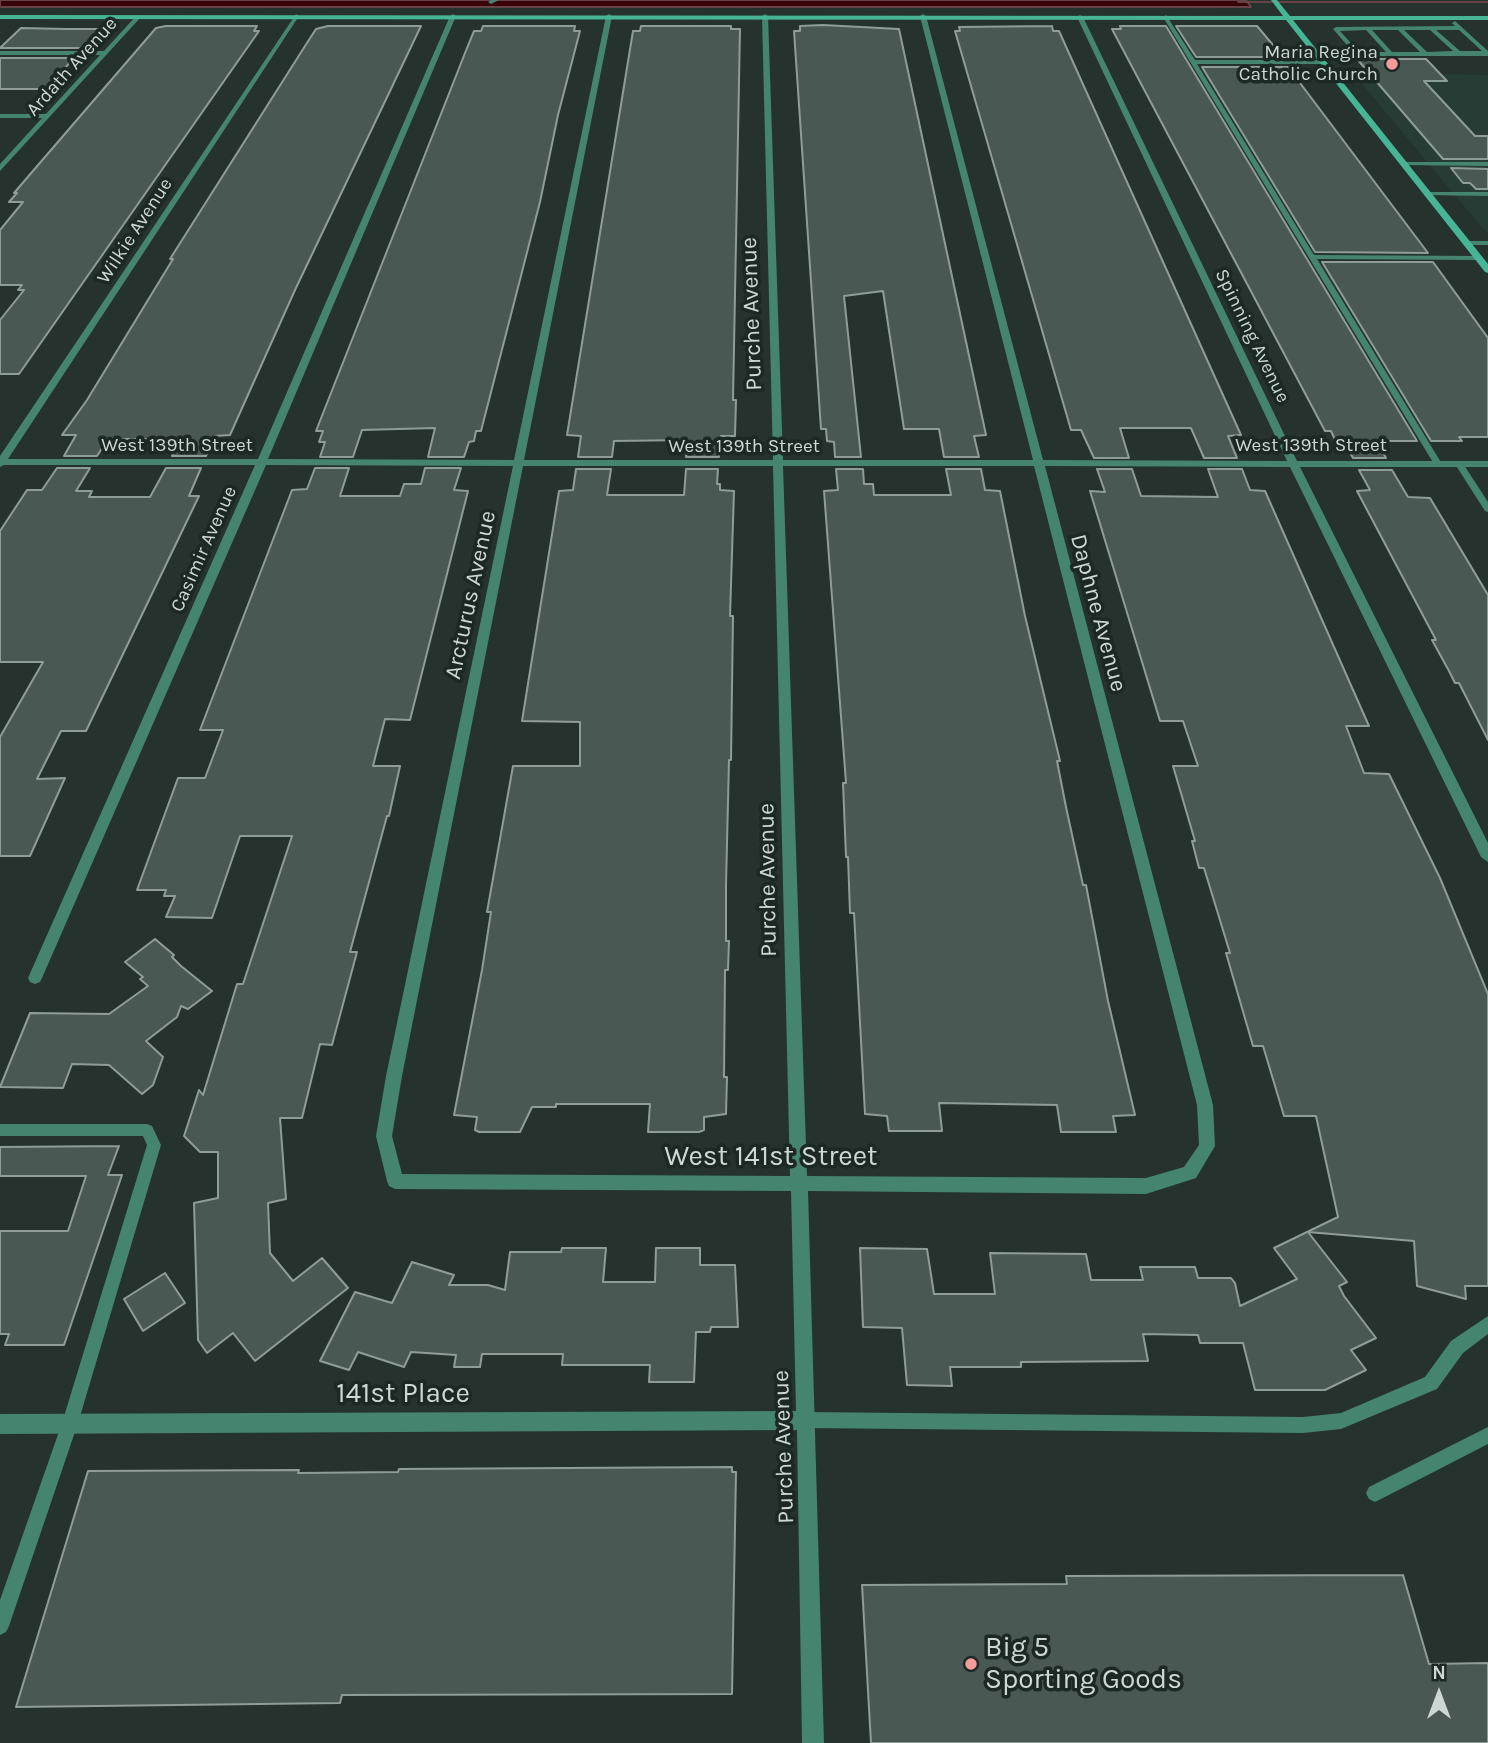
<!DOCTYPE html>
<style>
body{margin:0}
#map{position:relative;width:1488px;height:1743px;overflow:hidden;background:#25322d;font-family:Karla,sans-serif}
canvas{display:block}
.north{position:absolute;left:1404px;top:1659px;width:70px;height:70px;-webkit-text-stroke:5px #1c2824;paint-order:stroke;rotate:0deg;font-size:19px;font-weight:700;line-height:28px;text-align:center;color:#cfd7d4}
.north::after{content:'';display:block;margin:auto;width:24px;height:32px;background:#cfd7d4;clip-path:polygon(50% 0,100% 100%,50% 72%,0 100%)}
</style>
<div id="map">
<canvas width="1488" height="1743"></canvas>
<div class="north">N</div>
</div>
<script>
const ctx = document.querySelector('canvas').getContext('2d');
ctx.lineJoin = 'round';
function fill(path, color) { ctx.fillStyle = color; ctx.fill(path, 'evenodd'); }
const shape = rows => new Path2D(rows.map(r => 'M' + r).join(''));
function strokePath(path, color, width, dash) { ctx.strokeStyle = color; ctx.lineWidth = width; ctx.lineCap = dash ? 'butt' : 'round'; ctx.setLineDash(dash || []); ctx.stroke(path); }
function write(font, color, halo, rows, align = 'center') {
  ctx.font = font + ' Karla,sans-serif'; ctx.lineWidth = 7; ctx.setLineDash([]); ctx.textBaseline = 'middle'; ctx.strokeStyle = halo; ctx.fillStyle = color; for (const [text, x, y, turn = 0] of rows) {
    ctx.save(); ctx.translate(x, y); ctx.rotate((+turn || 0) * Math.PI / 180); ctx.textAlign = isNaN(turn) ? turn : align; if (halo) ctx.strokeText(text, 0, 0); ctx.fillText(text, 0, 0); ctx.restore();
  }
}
fill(shape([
 [1352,72,1488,75,1488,234,1447,186]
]), '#273c35');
const water = shape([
 [0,0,1246,0,1251,7,0,7,0,0]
]);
fill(water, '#380309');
strokePath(water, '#654346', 2);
fill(shape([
 [1237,1,1488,1,1488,3,1238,3,1237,1]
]), '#654346');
const building = shape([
 [823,25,899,29,986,435,974,436,979,457,944,457,939,429,904,429,883,291,844,296,861,457,835,457,834,442,827,441,826,429,821,429,794,31,800,31,800,26,823,25],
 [166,26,257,26,254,31,259,31,19,374,0,374,0,320,24,290,18,290,22,285,0,285,0,230,23,202,9,202,17,193,14,193,156,28,166,26],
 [328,26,421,26,295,290,230,435,215,436,206,456,172,456,180,439,108,439,97,456,64,456,76,435,62,435,87,400,173,259,170,259,305,46,316,29,328,26],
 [483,26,575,26,574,31,580,31,558,115,540,202,481,431,476,431,474,441,469,442,464,457,428,457,435,428,362,430,353,457,320,457,325,442,319,442,323,431,316,431,465,53,474,31,481,31,483,26],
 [641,26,731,26,731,29,740,29,733,400,736,400,735,436,721,436,719,457,686,457,688,440,614,441,612,457,578,457,581,436,567,435,633,31,640,31,641,26],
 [1052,26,1053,31,1059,31,1241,435,1228,436,1237,458,1204,458,1191,428,1120,428,1129,458,1094,458,1081,430,1071,430,955,31,960,31,959,27,1052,26],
 [1120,26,1166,26,1417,441,1376,441,1386,458,1353,458,1344,442,1336,442,1331,431,1325,431,1112,29,1121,29,1120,26],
 [1176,26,1257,26,1283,57,1196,57,1176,26],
 [21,28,66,29,101,29,83,48,0,48,21,28],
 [0,58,74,58,46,89,0,89,0,58],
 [1357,59,1426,59,1447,81,1424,81,1475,136,1488,136,1488,159,1443,159,1357,59],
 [1202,67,1288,67,1428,253,1315,252,1202,67],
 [1451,168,1488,169,1488,189,1476,189,1470,183,1463,183,1451,168],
 [1322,262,1433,262,1488,338,1488,437,1459,437,1462,441,1431,441,1322,262],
 [57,468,90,468,76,491,92,491,89,497,150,497,166,468,201,468,189,496,199,496,86,731,61,731,37,779,65,778,30,856,0,856,0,737,43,662,0,662,0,531,27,490,42,490,57,468],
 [315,468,349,468,340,496,400,496,404,484,421,484,425,468,461,468,454,490,468,491,410,720,385,719,373,766,400,766,389,816,387,816,350,952,357,952,332,1045,320,1044,302,1118,280,1118,286,1199,268,1203,270,1253,293,1281,322,1258,348,1288,255,1361,233,1333,207,1353,198,1340,194,1203,218,1198,218,1152,200,1152,184,1136,199,1090,203,1095,237,984,243,984,292,836,240,836,212,918,166,917,175,896,164,896,166,890,137,890,178,778,205,778,223,730,200,730,292,490,307,489,315,468],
 [576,469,611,469,607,495,684,495,686,469,718,469,717,484,720,484,720,490,734,491,730,616,733,616,731,760,729,760,726,885,726,941,729,941,728,970,725,970,724,1077,727,1077,726,1114,704,1117,704,1130,699,1132,648,1132,650,1104,556,1104,556,1107,532,1107,520,1132,479,1132,475,1130,477,1117,454,1115,482,970,491,912,487,912,513,766,580,766,580,722,522,721,559,491,573,490,576,469],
 [836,469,863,469,864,484,873,484,874,495,951,495,946,469,981,469,985,490,1000,491,1025,616,1060,761,1057,761,1066,807,1083,885,1086,885,1108,1001,1135,1115,1113,1116,1116,1132,1061,1132,1057,1105,939,1103,942,1131,889,1131,887,1116,865,1114,854,913,850,913,848,857,846,857,843,783,846,783,824,491,838,490,836,469],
 [1097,469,1132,469,1141,496,1218,497,1208,469,1242,469,1250,490,1265,491,1369,726,1346,726,1364,773,1389,774,1440,878,1488,994,1488,1286,1465,1286,1466,1299,1417,1286,1414,1241,1308,1232,1347,1282,1339,1286,1344,1296,1376,1338,1351,1350,1366,1370,1325,1390,1255,1390,1243,1343,1200,1343,1198,1335,1143,1334,1148,1361,1021,1362,1021,1367,950,1367,952,1386,907,1385,902,1328,863,1327,860,1248,927,1249,934,1294,995,1294,990,1253,1086,1254,1091,1280,1143,1280,1140,1267,1195,1267,1198,1278,1231,1278,1235,1283,1240,1306,1297,1279,1274,1248,1338,1217,1316,1116,1284,1116,1263,1046,1253,1046,1226,953,1230,953,1204,868,1199,868,1192,841,1195,841,1173,766,1198,766,1183,721,1160,721,1090,491,1105,492,1097,469],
 [1359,470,1392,470,1408,497,1430,498,1488,595,1488,740,1459,683,1455,683,1449,671,1432,640,1436,640,1357,491,1370,490,1359,470],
 [155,939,174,955,172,957,181,966,212,991,188,1009,181,1006,177,1017,146,1041,163,1057,153,1085,142,1094,109,1065,72,1064,63,1088,0,1087,30,1013,109,1014,148,986,140,979,143,977,125,962,155,939],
 [119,1146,108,1175,122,1175,64,1345,5,1345,9,1334,0,1334,0,1231,68,1231,86,1176,0,1176,0,1147,119,1146],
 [562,1248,606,1248,603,1282,655,1282,656,1248,700,1248,700,1265,735,1265,738,1327,711,1327,710,1332,696,1332,694,1382,649,1382,650,1365,562,1365,563,1354,482,1354,480,1367,454,1367,456,1355,411,1352,404,1367,358,1352,349,1370,320,1361,355,1292,392,1303,412,1262,454,1275,449,1285,488,1285,505,1290,510,1252,561,1252,562,1248],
 [165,1273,185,1303,143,1331,124,1299,165,1273],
 [732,1467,732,1472,736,1472,732,1694,342,1695,340,1703,16,1707,88,1471,299,1470,298,1473,398,1472,399,1469,732,1467],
 [1403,1575,1429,1664,1488,1663,1488,1743,871,1743,862,1585,1067,1584,1066,1576,1403,1575]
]);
fill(building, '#4a5853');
strokePath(building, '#8e9d97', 2);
fill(shape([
 [499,0,491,4,488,2,491,0,499,0],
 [1166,15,1195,60,1323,60,1326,62,1323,64,1197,64,1314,255,1478,256,1482,258,1478,260,1317,259,1442,464,1441,466,1438,467,1434,464,1163,17,1166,15],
 [1455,21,1488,51,1488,56,1316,56,1313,54,1316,52,1353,52,1333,29,1336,27,1455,26,1452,23,1455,21],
 [1366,30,1386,52,1359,52,1340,31,1366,30],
 [1372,30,1398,30,1420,52,1392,52,1372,30],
 [1404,30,1430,30,1453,51,1427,52,1404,30],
 [1436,30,1459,30,1482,51,1460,51,1436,30],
 [1404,162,1488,162,1488,166,1402,165,1402,163,1404,162],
 [1427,192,1488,192,1488,196,1425,195,1424,194,1427,192],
 [1464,241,1488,241,1488,245,1467,245,1463,243,1464,241],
 [1459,461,1462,462,1488,502,1488,512,1485,511,1455,464,1459,461],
 [0,1124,147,1124,152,1126,161,1145,78,1423,9,1626,6,1632,0,1635,0,1600,62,1423,147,1145,143,1136,0,1136,0,1124],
 [1488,1316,1488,1334,1463,1353,1437,1389,1341,1429,1303,1433,806,1428,800,1426,798,1420,800,1414,806,1412,1303,1417,1341,1413,1425,1377,1451,1341,1488,1316],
 [1488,1427,1488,1444,1381,1499,1375,1502,1369,1499,1366,1493,1369,1487,1488,1427]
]), '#458570');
fill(shape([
 [296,14,299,16,8,459,258,459,450,16,453,14,456,16,268,459,514,460,606,16,609,14,612,16,524,460,773,460,762,16,765,14,768,16,783,460,1033,460,920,16,923,14,926,16,1043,460,1287,461,1077,17,1080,15,1083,17,1297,461,1488,461,1488,467,1300,467,1488,843,1488,862,1481,857,1290,467,1045,466,1213,1105,1215,1146,1196,1178,1146,1194,808,1191,824,1743,802,1743,797,1430,0,1434,0,1414,796,1411,791,1191,395,1189,389,1186,387,1181,376,1136,386,1076,513,466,266,465,42,978,40,982,35,984,30,982,28,978,255,465,4,465,0,467,0,456,296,14],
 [523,466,773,466,790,1176,402,1174,392,1136,402,1076,523,466],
 [783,466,1034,466,1197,1105,1199,1145,1184,1167,1146,1178,807,1176,783,466],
 [136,16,141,17,0,171,0,164,42,118,0,118,0,114,46,114,100,55,0,55,0,51,104,51,136,16]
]), '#458570');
fill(shape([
 [1271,0,1277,0,1290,16,1488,16,1488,20,1293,20,1488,264,1488,273,1485,272,1286,20,0,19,0,15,1283,16,1271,0]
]), '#47b595');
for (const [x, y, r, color] of [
 [1392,64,7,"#f59b9a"],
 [971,1664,7,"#f59b9a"]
]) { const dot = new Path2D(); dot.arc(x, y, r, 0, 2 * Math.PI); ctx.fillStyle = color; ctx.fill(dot); strokePath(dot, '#1c2824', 2.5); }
write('19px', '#cfd7d4', '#1c2824', [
 ["Maria Regina",1378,53],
 ["Catholic Church",1378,75]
], 'right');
write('19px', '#cfd7d4', '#1c2824', [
 ["Ardath Avenue",72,67,-48],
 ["Wilkie Avenue",135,231,-57],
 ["Spinning Avenue",1252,336,64],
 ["West 139th Street",177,446],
 ["West 139th Street",1311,446],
 ["West 139th Street",744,447],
 ["Casimir Avenue",204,549,-66]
]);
write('23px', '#cfd7d4', '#1c2824', [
 ["Purche Avenue",752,314,-92],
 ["Arcturus Avenue",471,595,-78],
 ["Daphne Avenue",1098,613,75],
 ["Purche Avenue",768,880,-91],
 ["Purche Avenue",784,1447,-92]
]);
write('28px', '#cfd7d4', '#1c2824', [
 ["West 141st Street",771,1157],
 ["141st Place",403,1394]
]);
write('28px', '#cfd7d4', '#1c2824', [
 ["Big 5",985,1648],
 ["Sporting Goods",985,1680]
], 'left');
</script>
